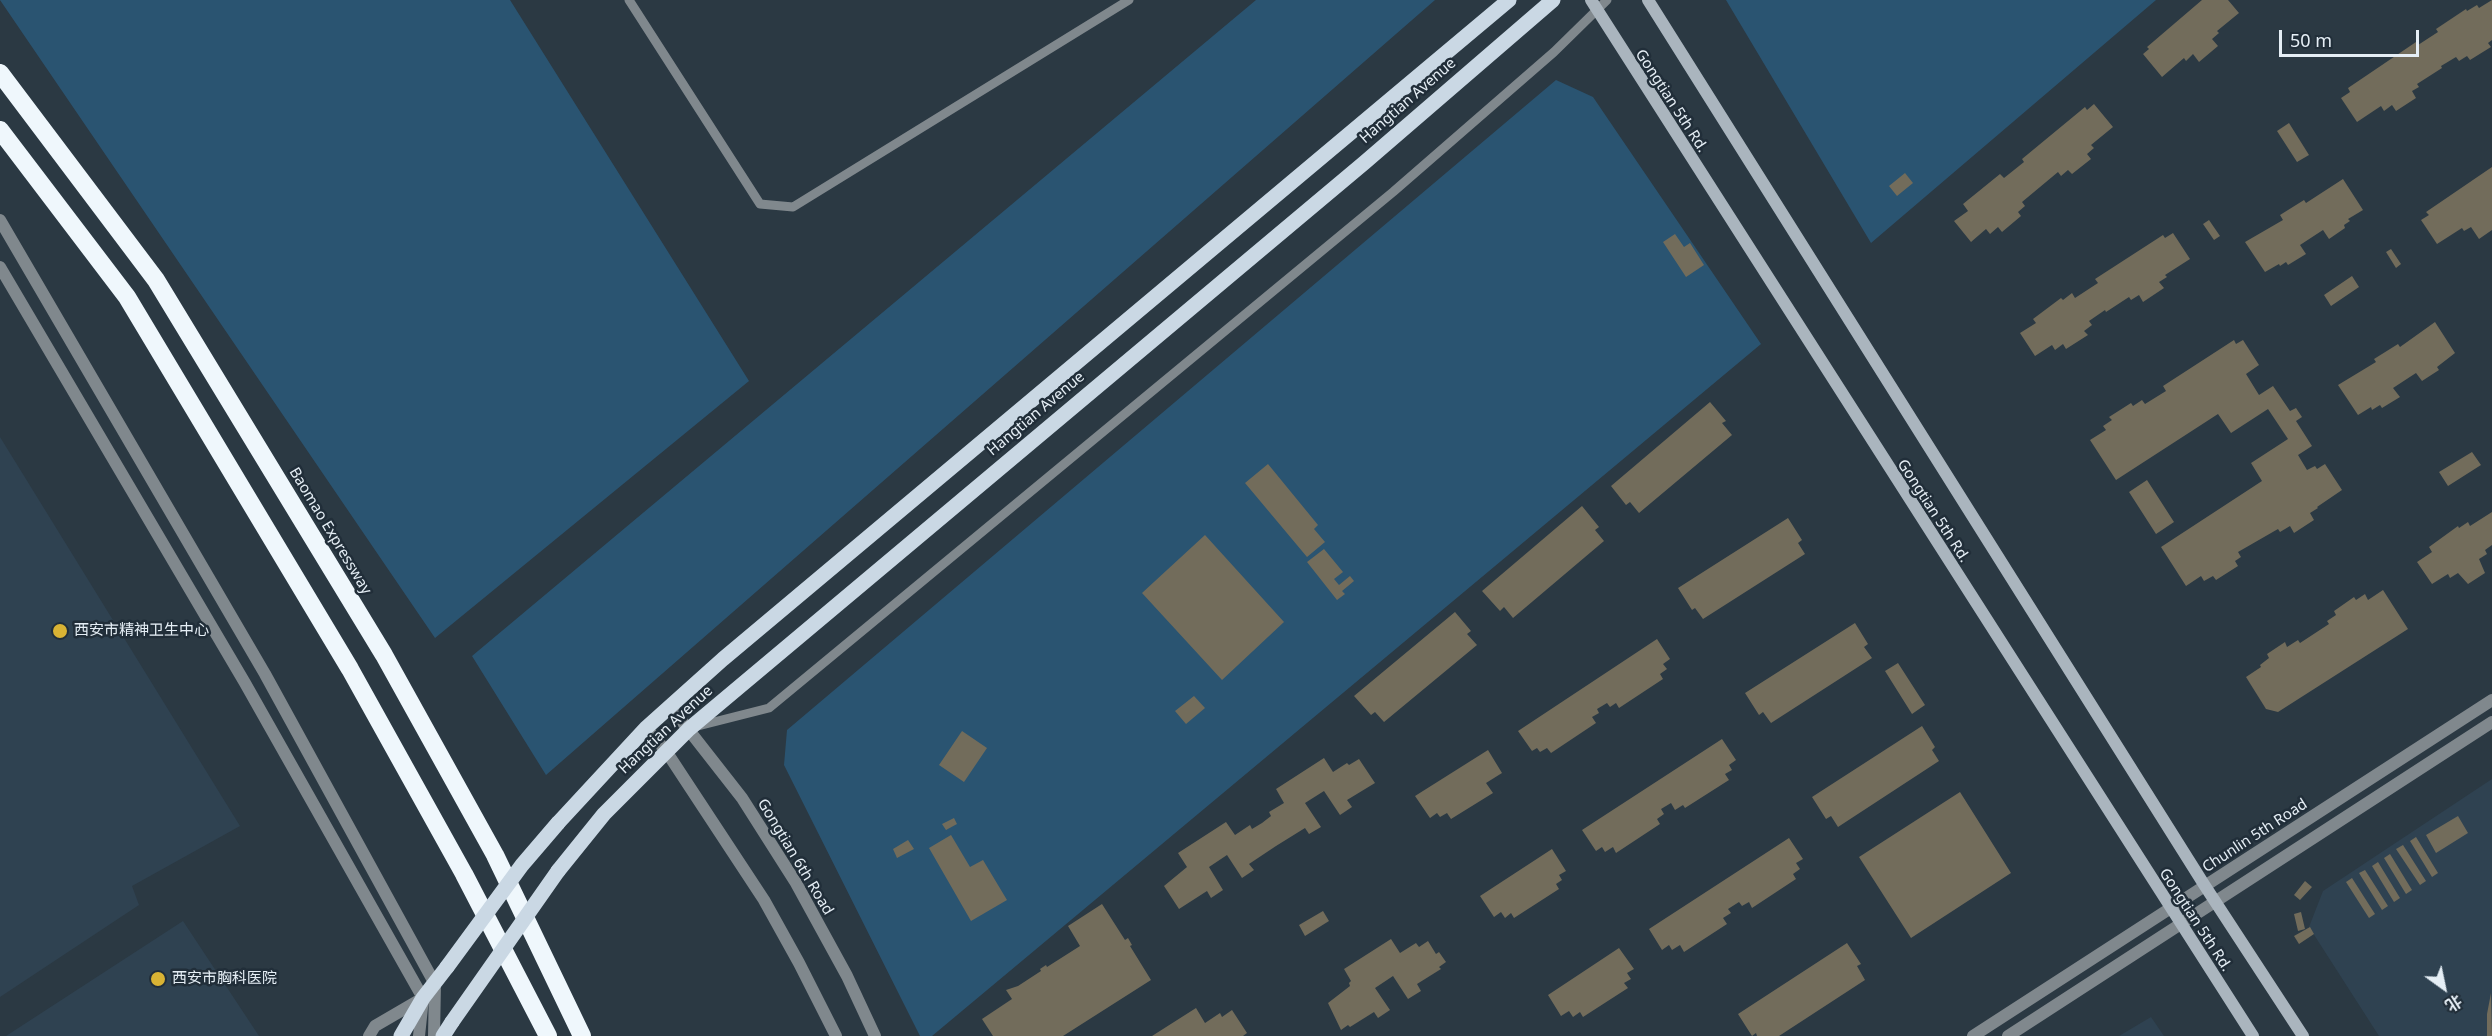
<!DOCTYPE html>
<meta charset="utf-8">
<style>
body{margin:0}
#map{position:relative;width:2492px;height:1036px;overflow:hidden;background:#2b3943;font-family:"Noto Sans","Noto Sans SC",sans-serif}
canvas{display:block}
.north{position:absolute;left:2414px;top:958px;width:60px;height:60px;-webkit-text-stroke:4px #212e39;paint-order:stroke;rotate:147deg;font-size:16px;font-weight:700;line-height:24px;text-align:center;color:#e5eef5}
.north::after{content:'';display:block;margin:auto;width:21px;height:27px;background:#e5eef5;clip-path:polygon(50% 0,100% 100%,50% 72%,0 100%)}
.scale{position:absolute;left:2279px;top:30px;width:140px;height:27px;box-sizing:border-box;border:3px solid #e5eef5;border-top:0;padding-left:8px;font-size:18px;line-height:21px;white-space:nowrap;color:#e5eef5;-webkit-text-stroke:4px #212e39;paint-order:stroke}
</style>
<div id="map">
<canvas width="2492" height="1036"></canvas>
<div class="north">北</div>
<div class="scale">50 m</div>
</div>
<script>
const ctx = document.querySelector('canvas').getContext('2d');
ctx.lineJoin = 'round';
function fill(path, color) { ctx.fillStyle = color; ctx.fill(path, 'evenodd'); }
const shape = rows => new Path2D(rows.map(r => 'M' + r).join(''));
function strokePath(path, color, width, dash) { ctx.strokeStyle = color; ctx.lineWidth = width; ctx.lineCap = dash ? 'butt' : 'round'; ctx.setLineDash(dash || []); ctx.stroke(path); }
function write(font, color, halo, rows, align = 'center') {
  ctx.font = font + ' "Noto Sans","Noto Sans SC",sans-serif'; ctx.lineWidth = 5; ctx.setLineDash([]); ctx.textBaseline = 'middle'; ctx.strokeStyle = halo; ctx.fillStyle = color; for (const [text, x, y, turn = 0] of rows) {
    ctx.save(); ctx.translate(x, y); ctx.rotate((+turn || 0) * Math.PI / 180); ctx.textAlign = isNaN(turn) ? turn : align; if (halo) ctx.strokeText(text, 0, 0); ctx.fillText(text, 0, 0); ctx.restore();
  }
}
fill(shape([
 [0,437,240,826,132,886,139,905,0,997],
 [2492,779,2492,1036,2379,1036,2309,927,2323,891],
 [183,921,259,1036,6,1036],
 [2151,1017,2164,1036,2119,1036]
]), '#2f4251');
fill(shape([
 [0,0,510,0,749,381,435,638],
 [1256,0,1435,0,546,775,472,656],
 [1726,0,2156,0,1871,243],
 [1556,80,1593,97,1761,344,932,1036,920,1036,784,765,787,730]
]), '#2a5471');
fill(shape([
 [2202,0,2228,0,2239,13,2217,31,2219,33,2212,39,2218,46,2199,62,2193,54,2186,61,2184,58,2162,77,2143,54,2149,49,2147,47],
 [2492,0,2492,40,2488,43,2491,47,2470,60,2467,56,2459,61,2456,57,2441,66,2442,68,2417,84,2419,87,2412,91,2416,98,2396,111,2392,105,2384,111,2381,106,2357,122,2341,98,2350,92,2348,88,2416,42,2418,45,2438,32,2436,29,2466,9,2467,11,2477,5,2479,8],
 [2094,104,2113,127,2091,145,2094,148,2087,154,2091,159,2072,174,2068,170,2061,176,2058,172,2022,202,2025,206,2018,212,2021,216,2002,232,1998,227,1990,234,1986,229,1971,242,1954,221,1968,211,1963,204,2000,174,2004,178,2024,162,2022,159,2085,107,2087,110],
 [2289,123,2309,155,2297,162,2277,131],
 [2492,167,2492,230,2479,239,2471,227,2464,231,2462,228,2437,244,2421,220,2429,215,2426,212],
 [1905,173,1913,183,1897,196,1889,186],
 [2343,179,2363,210,2348,219,2350,221,2344,225,2345,228,2329,239,2323,230,2300,245,2306,254,2288,265,2286,262,2280,266,2279,264,2265,272,2245,242,2283,220,2280,215,2304,200,2306,203],
 [2209,220,2220,236,2214,240,2203,224],
 [2173,233,2190,259,2165,275,2167,277,2159,282,2164,288,2143,302,2139,295,2131,300,2129,297,2106,312,2105,310,2089,321,2092,325,2084,331,2088,335,2066,349,2063,344,2055,350,2052,345,2035,356,2020,333,2036,323,2033,319,2061,298,2063,300,2072,293,2075,298,2098,283,2095,279,2163,235,2165,238],
 [1675,234,1684,247,1690,243,1704,265,1686,277,1663,242],
 [2391,249,2401,264,2396,268,2386,252],
 [2352,276,2359,287,2331,306,2324,295],
 [2435,322,2455,353,2437,367,2439,370,2422,381,2416,373,2393,388,2400,397,2382,408,2380,405,2372,410,2371,407,2358,415,2338,385,2376,362,2374,359,2398,344,2400,347],
 [2234,340,2236,344,2243,340,2259,365,2246,374,2259,395,2273,386,2290,411,2296,408,2302,417,2296,421,2312,446,2298,455,2307,470,2315,466,2317,469,2325,464,2342,490,2317,507,2318,508,2310,513,2314,520,2294,533,2290,526,2280,532,2278,529,2238,552,2241,557,2235,561,2238,566,2216,580,2213,576,2204,581,2201,576,2186,586,2161,547,2262,481,2251,463,2288,439,2268,409,2231,433,2218,414,2116,480,2090,440,2106,430,2103,426,2112,420,2109,417,2131,403,2133,406,2142,400,2145,404,2166,391,2163,386],
 [1710,402,1726,421,1722,423,1732,435,1639,513,1630,502,1626,505,1611,486],
 [2472,452,2481,465,2448,486,2439,472],
 [1268,464,1318,525,1314,529,1325,542,1307,557,1245,483],
 [2147,480,2174,522,2156,534,2129,492],
 [1582,506,1599,527,1595,530,1604,541,1513,618,1504,607,1500,611,1482,591],
 [2492,512,2492,545,2485,550,2487,554,2479,559,2485,573,2468,584,2458,573,2450,578,2448,574,2432,584,2417,562,2432,552,2429,547,2458,526,2459,528,2468,522,2470,526],
 [1788,518,1802,540,1798,543,1805,554,1703,619,1695,608,1692,610,1678,588],
 [1205,535,1284,622,1222,680,1142,593],
 [1324,549,1343,572,1334,579,1339,585,1350,576,1354,581,1342,591,1345,594,1337,600,1307,562],
 [2383,590,2408,629,2278,712,2266,709,2246,677,2261,667,2260,665,2269,658,2267,654,2285,642,2287,647,2298,640,2300,643,2329,624,2327,621,2336,615,2334,611,2354,597,2356,600,2365,594,2368,600],
 [1455,612,1471,631,1467,634,1477,645,1384,722,1375,712,1371,715,1354,696],
 [1855,623,1868,644,1864,647,1872,658,1771,723,1763,712,1759,715,1745,693],
 [1657,639,1670,659,1663,664,1667,669,1660,674,1663,679,1619,708,1616,703,1610,707,1607,703,1597,709,1599,713,1592,717,1596,723,1551,753,1547,748,1540,752,1537,748,1532,751,1518,731],
 [1898,663,1925,705,1912,714,1885,671],
 [1194,696,1205,708,1186,724,1175,711],
 [1922,726,1935,747,1932,750,1939,761,1838,827,1831,816,1826,819,1812,797],
 [962,731,987,748,964,782,939,765],
 [1722,739,1736,760,1729,765,1732,770,1725,774,1729,780,1685,808,1683,805,1675,810,1671,803,1661,809,1664,814,1657,819,1660,824,1616,853,1613,847,1605,852,1602,847,1596,851,1582,830],
 [1488,750,1502,773,1486,783,1493,793,1451,819,1447,813,1440,817,1437,813,1430,818,1415,796],
 [1324,758,1333,772,1347,763,1349,765,1359,759,1375,783,1347,800,1352,807,1340,815,1324,791,1305,803,1321,827,1309,834,1305,828,1276,846,1249,864,1254,870,1242,878,1227,855,1209,867,1223,890,1211,898,1207,891,1179,909,1164,886,1187,867,1178,853,1226,822,1235,835,1250,825,1252,829,1262,823,1271,816,1269,812,1284,803,1276,789],
 [1960,792,2011,873,1911,938,1859,857],
 [2458,816,2468,833,2436,853,2426,835],
 [954,818,957,824,946,830,942,824],
 [951,835,970,867,983,860,1007,900,971,921,929,848],
 [2416,837,2438,873,2432,877,2410,841],
 [1789,838,1803,859,1796,863,1800,869,1793,874,1796,879,1752,908,1749,902,1742,906,1739,902,1728,909,1731,913,1723,918,1727,924,1684,952,1680,945,1672,950,1669,945,1662,950,1649,929],
 [908,840,914,849,897,858,893,849],
 [2403,845,2426,881,2420,885,2396,849],
 [1552,849,1566,871,1559,875,1562,880,1556,884,1559,889,1514,918,1511,913,1505,918,1501,912,1494,917,1480,896],
 [2390,854,2412,890,2406,894,2384,858],
 [2378,862,2400,898,2394,902,2372,866],
 [2365,870,2388,906,2382,910,2359,873],
 [2352,878,2375,914,2369,918,2346,882],
 [2305,881,2312,887,2300,900,2294,895],
 [1102,904,1125,940,1128,938,1132,945,1130,946,1151,980,1063,1036,993,1036,982,1019,1012,999,1006,990,1018,986,1041,971,1040,969,1046,965,1047,967,1080,946,1068,926],
 [1323,911,1329,921,1305,936,1299,925],
 [2301,912,2305,929,2298,931,2294,914],
 [2310,927,2314,934,2299,944,2294,936],
 [1391,939,1400,953,1416,943,1419,947,1428,941,1436,954,1439,952,1446,962,1439,967,1441,969,1417,984,1421,991,1408,999,1393,976,1375,988,1390,1010,1378,1018,1374,1012,1350,1027,1348,1025,1341,1030,1328,1003,1350,986,1349,983,1351,981,1344,969],
 [1847,943,1861,964,1857,966,1865,980,1779,1036,1757,1036,1756,1033,1752,1036,1738,1014],
 [1619,948,1634,969,1627,973,1631,979,1624,983,1628,988,1583,1017,1580,1012,1573,1017,1569,1011,1561,1016,1548,995],
 [2491,993,2492,1036,2487,1036,2487,1014],
 [1196,1008,1205,1023,1220,1013,1222,1017,1232,1010,1247,1033,1243,1036,1152,1036]
]), '#726c5b');
strokePath(shape([
 [629,0,760,204,793,207,1129,0],
 [694,727,769,708,1393,192,1554,52,1607,0]
]), '#80888d', 9);
strokePath(shape([
 [0,220,265,674,435,984,434,1036],
 [0,267,245,683,423,998,419,1036],
 [369,1036,375,1026,423,998]
]), '#80888d', 12);
strokePath(shape([
 [670,706,742,798,796,883,847,976,875,1036],
 [646,728,666,751,764,900,799,963,836,1036],
 [1973,1036,2492,700],
 [2008,1036,2492,722]
]), '#80888d', 12);
strokePath(shape([
 [1591,0,2253,1036],
 [1648,0,2205,886,2303,1036]
]), '#aab5be', 12);
strokePath(shape([
 [558,823,646,728,723,659,1509,0],
 [558,871,604,814,689,729,1364,163,1553,0],
 [401,1036,423,998,447,967],
 [443,1036,452,1022]
]), '#cad8e4', 15);
strokePath(shape([
 [0,73,156,280,384,655,495,855,582,1036],
 [0,130,127,297,350,669,464,874,548,1036]
]), '#eff7fc', 18);
strokePath(shape([
 [447,967,522,865,558,823],
 [452,1022,558,871]
]), '#cad8e4', 15);
for (const [x, y, r, color] of [
 [60,631,8,"#d9b334"],
 [158,979,8,"#d9b334"]
]) { const dot = new Path2D(); dot.arc(x, y, r, 0, 2 * Math.PI); ctx.fillStyle = color; ctx.fill(dot); strokePath(dot, '#212e39', 2); }
write('15px', '#e5eef5', '#212e39', [
 ["Hangtian Avenue",1408,101,-41],
 ["Gongtian 5th Rd.",1671,101,57],
 ["Hangtian Avenue",1036,414,-40],
 ["Gongtian 5th Rd.",1933,511,57],
 ["Baomao Expressway",330,531,59],
 ["Hangtian Avenue",666,730,-43],
 ["Chunlin 5th Road",2255,836,-33],
 ["Gongtian 6th Road",795,857,59],
 ["Gongtian 5th Rd.",2195,920,57]
]);
write('15px', '#e5eef5', '#212e39', [
 ["西安市精神卫生中心",74,631],
 ["西安市胸科医院",172,979]
], 'left');
</script>
